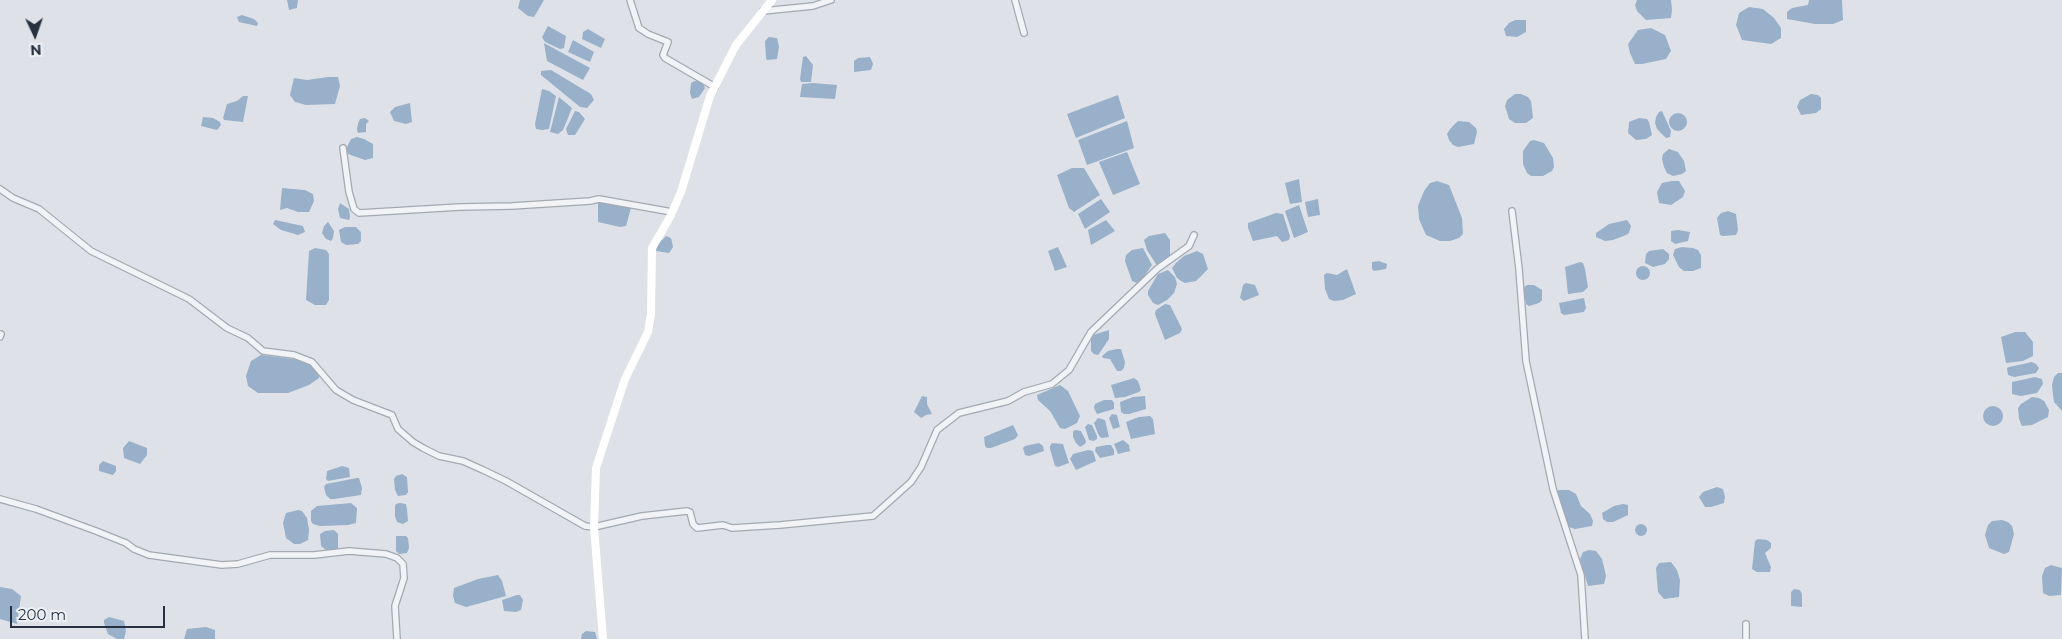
<!DOCTYPE html>
<style>
body{margin:0}
#map{position:relative;width:2062px;height:639px;overflow:hidden;background:#dee2e8;font-family:Montserrat,sans-serif}
canvas{display:block}
.north{position:absolute;left:10px;top:10px;width:50px;height:50px;-webkit-text-stroke:4px #edf1f6;paint-order:stroke;rotate:177deg;font-size:14px;font-weight:700;line-height:20px;text-align:center;color:#27303f}
.north::after{content:'';display:block;margin:auto;width:18px;height:22px;background:#27303f;clip-path:polygon(50% 0,100% 100%,50% 72%,0 100%)}
.scale{position:absolute;left:10px;top:606px;width:155px;height:22px;box-sizing:border-box;border:2px solid #27303f;border-top:0;padding-left:6px;font-size:15px;line-height:18px;white-space:nowrap;color:#27303f;-webkit-text-stroke:4px #edf1f6;paint-order:stroke}
</style>
<div id="map">
<canvas width="2062" height="639"></canvas>
<div class="north">N</div>
<div class="scale">200 m</div>
</div>
<script>
const ctx = document.querySelector('canvas').getContext('2d');
ctx.lineJoin = 'round';
function fill(path, color) { ctx.fillStyle = color; ctx.fill(path, 'evenodd'); }
const shape = rows => new Path2D(rows.map(r => 'M' + r).join(''));
function strokePath(path, color, width, dash) { ctx.strokeStyle = color; ctx.lineWidth = width; ctx.lineCap = dash ? 'butt' : 'round'; ctx.setLineDash(dash || []); ctx.stroke(path); }
fill(shape([
 [287,0,298,0,297,8,289,10],
 [520,0,544,0,534,17,528,16,518,8],
 [1637,0,1671,0,1672,10,1671,18,1646,20,1637,11,1635,5],
 [1809,0,1842,0,1843,20,1833,24,1815,24,1787,19,1787,12,1792,8,1808,5],
 [1749,7,1763,9,1774,18,1781,28,1781,38,1771,44,1742,40,1736,25,1739,13],
 [242,15,254,19,258,23,257,26,239,22,237,17],
 [1515,20,1526,20,1526,32,1517,37,1506,36,1504,29,1509,23],
 [548,26,566,36,564,48,560,49,545,42,542,37],
 [1651,28,1665,35,1671,51,1666,59,1642,64,1635,64,1630,53,1628,44,1638,30],
 [588,29,605,39,601,48,582,39,583,32],
 [769,37,777,38,779,47,777,59,767,60,766,58,765,41],
 [573,40,594,52,590,62,568,52],
 [544,43,590,68,583,80,547,61],
 [806,56,813,65,811,82,801,82,800,79,803,57],
 [870,57,873,64,871,70,854,72,854,61,858,58],
 [551,70,591,94,594,100,587,108,580,107,541,75,541,71],
 [328,77,338,77,340,86,335,104,306,105,295,102,290,95,294,78,307,80],
 [695,81,702,81,705,88,699,97,692,99,690,93,691,83],
 [813,83,837,85,835,99,800,97,802,84],
 [542,89,549,91,556,96,549,129,542,130,536,129,535,124],
 [1515,94,1521,94,1528,97,1531,101,1533,118,1526,123,1515,123,1509,119,1505,106,1507,100],
 [1811,94,1818,95,1821,98,1821,109,1816,113,1801,115,1797,107,1800,100],
 [1118,95,1125,118,1076,138,1067,114],
 [243,96,248,96,243,122,224,120,223,118,227,104,237,101],
 [559,97,572,108,563,130,558,134,550,132],
 [410,103,412,122,406,124,394,121,390,112,395,107],
 [575,111,579,112,585,119,575,135,568,135,566,129],
 [1662,111,1671,131,1670,137,1666,138,1657,129,1655,123,1656,117,1659,112],
 '1669 122a9 9 0 1 1 18 0a9 9 0 1 1-18 0Z',
 [203,117,213,118,220,122,221,125,217,130,201,126],
 [365,118,369,121,366,124,366,132,358,133,357,129,358,123,360,119],
 [1639,118,1647,119,1649,122,1652,135,1646,139,1636,140,1628,133,1629,122],
 [1127,121,1134,148,1087,165,1078,140],
 [1458,121,1469,122,1476,128,1477,132,1474,144,1458,147,1453,145,1449,140,1447,134,1450,129],
 [357,137,364,139,373,144,373,158,365,160,348,154,346,149,351,139],
 [1534,140,1544,143,1553,158,1554,167,1552,171,1543,176,1531,176,1527,173,1523,164,1523,151,1530,141],
 [1669,149,1678,152,1684,161,1686,171,1682,174,1673,176,1667,173,1664,167,1662,159,1663,154],
 [1127,152,1140,184,1113,195,1099,162],
 [1072,168,1084,168,1100,195,1074,212,1069,208,1057,175],
 [1299,179,1302,202,1290,204,1285,183],
 [1437,181,1449,185,1462,218,1463,234,1459,238,1450,241,1440,241,1426,235,1419,219,1418,206,1424,191,1430,183],
 [1672,181,1679,181,1685,191,1683,197,1671,205,1659,203,1657,192,1662,183],
 [282,188,305,190,313,194,314,201,309,212,298,212,287,208,280,210],
 [1101,199,1110,212,1085,229,1078,214],
 [1318,199,1320,215,1308,217,1305,202],
 [601,200,631,208,626,226,620,227,598,222,598,201],
 [340,203,349,209,350,217,349,220,340,218,338,209],
 [1299,205,1308,232,1294,238,1285,211],
 [1728,211,1736,214,1738,230,1736,235,1723,236,1720,235,1717,218,1721,213],
 [1276,213,1283,214,1290,236,1289,240,1282,242,1277,236,1253,241,1248,228,1248,223],
 [275,220,303,226,305,232,298,235,281,230,273,224],
 [1106,220,1115,231,1091,245,1088,230],
 [1627,220,1631,226,1629,233,1626,235,1613,240,1605,241,1596,237,1596,233,1609,224],
 [328,222,334,231,333,238,331,241,326,239,322,233,324,226],
 [345,227,356,227,361,232,361,241,358,244,346,245,341,242,339,230],
 [1678,230,1690,232,1688,241,1675,244,1671,241,1671,231],
 [1165,233,1170,240,1170,255,1169,259,1159,266,1156,264,1147,250,1144,240,1149,236],
 [666,236,671,238,672,242,673,247,669,253,656,251,657,245],
 [1058,247,1067,267,1055,271,1048,251],
 [1682,247,1693,248,1698,250,1701,255,1701,268,1693,271,1684,271,1679,267,1673,255,1675,249],
 [315,248,326,250,329,254,329,300,326,305,315,305,306,300,309,251],
 [1143,248,1152,265,1141,281,1137,283,1132,281,1125,261,1126,255,1132,250],
 [1663,249,1669,254,1669,259,1665,264,1653,267,1645,263,1646,254,1649,251],
 [1197,251,1203,254,1208,269,1196,281,1185,283,1181,281,1177,278,1172,268,1176,263,1184,256],
 [1379,261,1387,264,1386,269,1374,271,1372,269,1372,262],
 [1580,262,1583,263,1585,269,1588,287,1583,292,1568,294,1565,267],
 '1636 273a7 7 0 1 1 14 0a7 7 0 1 1-14 0Z',
 [1347,269,1356,294,1343,300,1334,301,1329,299,1325,289,1324,275,1327,273,1337,275],
 [1168,270,1175,277,1177,284,1174,293,1167,300,1158,305,1153,303,1148,295,1148,291,1158,274],
 [1246,283,1255,285,1259,295,1244,301,1240,298,1243,285],
 [1527,285,1534,285,1542,290,1542,300,1539,303,1529,306,1526,304,1523,288],
 [1584,298,1586,308,1584,312,1564,315,1561,313,1559,303],
 [1165,304,1170,305,1182,329,1180,333,1165,340,1155,314,1156,310],
 [1109,330,1109,339,1101,351,1098,355,1094,354,1091,351,1091,340,1093,335],
 [2015,332,2025,332,2033,342,2033,356,2023,361,2006,363,2001,337],
 [1117,349,1121,349,1125,362,1124,368,1121,371,1117,371,1110,359,1103,358,1102,356,1108,351],
 [261,355,301,360,316,369,319,374,319,378,309,385,288,393,258,393,248,386,246,376,251,361],
 [2032,362,2036,364,2039,368,2036,373,2014,377,2008,375,2007,368,2009,367],
 [2058,373,2062,373,2062,411,2054,402,2053,395,2052,385,2054,377],
 [2035,377,2042,379,2043,384,2037,393,2021,396,2012,394,2012,382],
 [1134,378,1138,381,1141,390,1139,392,1125,397,1115,398,1111,385],
 [1060,385,1068,391,1080,416,1077,423,1065,429,1060,428,1050,411,1038,400,1037,395],
 [922,396,927,397,927,404,932,414,926,415,921,418,914,412],
 [1145,396,1146,409,1129,414,1124,414,1121,412,1120,402,1133,397],
 [2032,397,2039,398,2044,401,2049,410,2048,417,2032,425,2022,426,2019,419,2018,408,2021,404],
 [1104,400,1112,400,1114,403,1114,409,1097,414,1094,408,1095,404],
 '1983 416a10 10 0 1 1 20 0a10 10 0 1 1-20 0Z',
 [1112,414,1117,415,1120,427,1113,429,1109,418],
 [1150,416,1153,419,1155,434,1131,439,1126,422,1139,417],
 [1098,418,1105,420,1109,437,1101,438,1098,434,1094,423],
 [1088,424,1092,425,1097,436,1097,439,1094,441,1089,440,1086,430,1085,427],
 [1013,425,1018,435,1015,439,991,448,987,448,985,446,984,437],
 [1076,430,1081,431,1086,441,1085,444,1080,447,1076,443,1073,437,1073,431],
 [1123,440,1129,445,1130,451,1118,454,1114,444],
 [129,441,147,448,147,455,140,464,124,458,123,448],
 [1039,443,1043,446,1044,451,1029,456,1025,455,1023,448,1025,446],
 [1052,443,1063,444,1069,463,1058,467,1055,466,1050,449,1050,446],
 [1107,445,1111,445,1114,450,1114,455,1100,458,1095,451,1096,447],
 [1088,450,1093,451,1096,461,1076,470,1070,459,1073,454],
 [103,461,116,466,116,471,113,475,99,471,99,465],
 [342,466,349,468,350,477,328,481,326,479,327,471],
 [402,474,407,477,408,492,406,495,398,496,395,490,394,479,396,476],
 [357,478,359,478,362,488,361,495,334,499,330,499,326,495,324,487,326,484],
 [1717,487,1723,489,1725,497,1724,503,1711,507,1705,507,1699,497,1703,492],
 [1559,490,1569,490,1576,494,1581,506,1590,514,1593,521,1592,526,1575,529,1566,526,1556,492],
 [351,503,357,508,356,523,348,525,320,526,313,524,311,521,311,511,317,506],
 [400,503,406,504,407,509,408,521,403,524,397,522,395,516,395,506,396,504],
 [1623,504,1628,505,1628,515,1613,522,1607,522,1603,519,1602,513,1614,506],
 [298,510,302,511,307,518,309,530,308,540,300,544,294,544,286,538,283,523,286,513],
 [2002,520,2008,522,2012,526,2014,534,2009,552,2004,554,1989,548,1985,535,1988,525,1992,521],
 '1635 530a6 6 0 1 1 12 0a6 6 0 1 1-12 0Z',
 [334,530,338,534,338,549,326,550,321,546,320,534,325,531],
 [396,536,406,536,408,538,409,548,407,553,399,554,396,551],
 [1758,539,1767,540,1771,543,1771,548,1765,553,1771,567,1770,572,1757,572,1752,569,1755,541],
 [1589,550,1596,551,1602,559,1606,576,1604,584,1588,586,1580,559,1583,552],
 [1671,562,1677,570,1680,580,1679,597,1664,599,1658,592,1656,568,1659,563],
 [2051,565,2062,568,2061,595,2049,596,2043,593,2042,576,2045,568],
 [498,575,502,581,506,596,466,607,455,603,453,596,454,588,478,579],
 [0,587,12,589,21,596,17,624,0,619],
 [1794,589,1800,590,1802,594,1802,607,1791,606,1791,592],
 [517,595,520,595,523,600,521,610,516,612,504,611,502,600],
 [109,617,124,621,126,631,124,639,117,639,108,634,104,623,104,620],
 [206,627,215,630,215,639,184,639,187,629],
 [586,631,595,632,597,639,581,639,582,634]
]), '#98b0c9');
const street = shape([
 [630,0,639,28,648,34,668,42,663,55,665,58,715,87],
 [1015,0,1024,33],
 [763,11,813,6,831,0],
 [343,148,349,192,354,209,359,213,460,207,512,206,590,201,599,199,672,212],
 [0,189,13,198,39,209,91,251,189,299,227,328,248,338,263,351,294,355,312,362,336,390,353,400,392,415,398,429,413,442,423,448,439,456,463,461,483,470,506,481,585,526,594,527,642,516,687,511,690,512,693,524,697,528,723,525,732,528,780,525,873,516,911,482,921,467,937,430,959,413,1008,401,1024,392,1052,384,1069,370,1091,332,1157,269,1189,246,1194,235],
 [1512,211,1519,269,1526,361,1553,489,1581,575,1585,639],
 [0,337,1,334],
 [0,499,36,509,96,531,126,543,134,549,149,555,222,565,238,564,270,555,314,555,349,551,386,554,397,558,403,564,404,578,395,606,397,639],
 [1746,624,1746,639]
]);
strokePath(street, '#a3a9b2', 8);
strokePath(street, '#f1f3f6', 5.5);
strokePath(shape([
 [603,639,594,527,596,468,625,379,648,332,651,314,652,248,670,217,681,192,710,96,736,45,772,0]
]), '#fff', 8);
</script>
